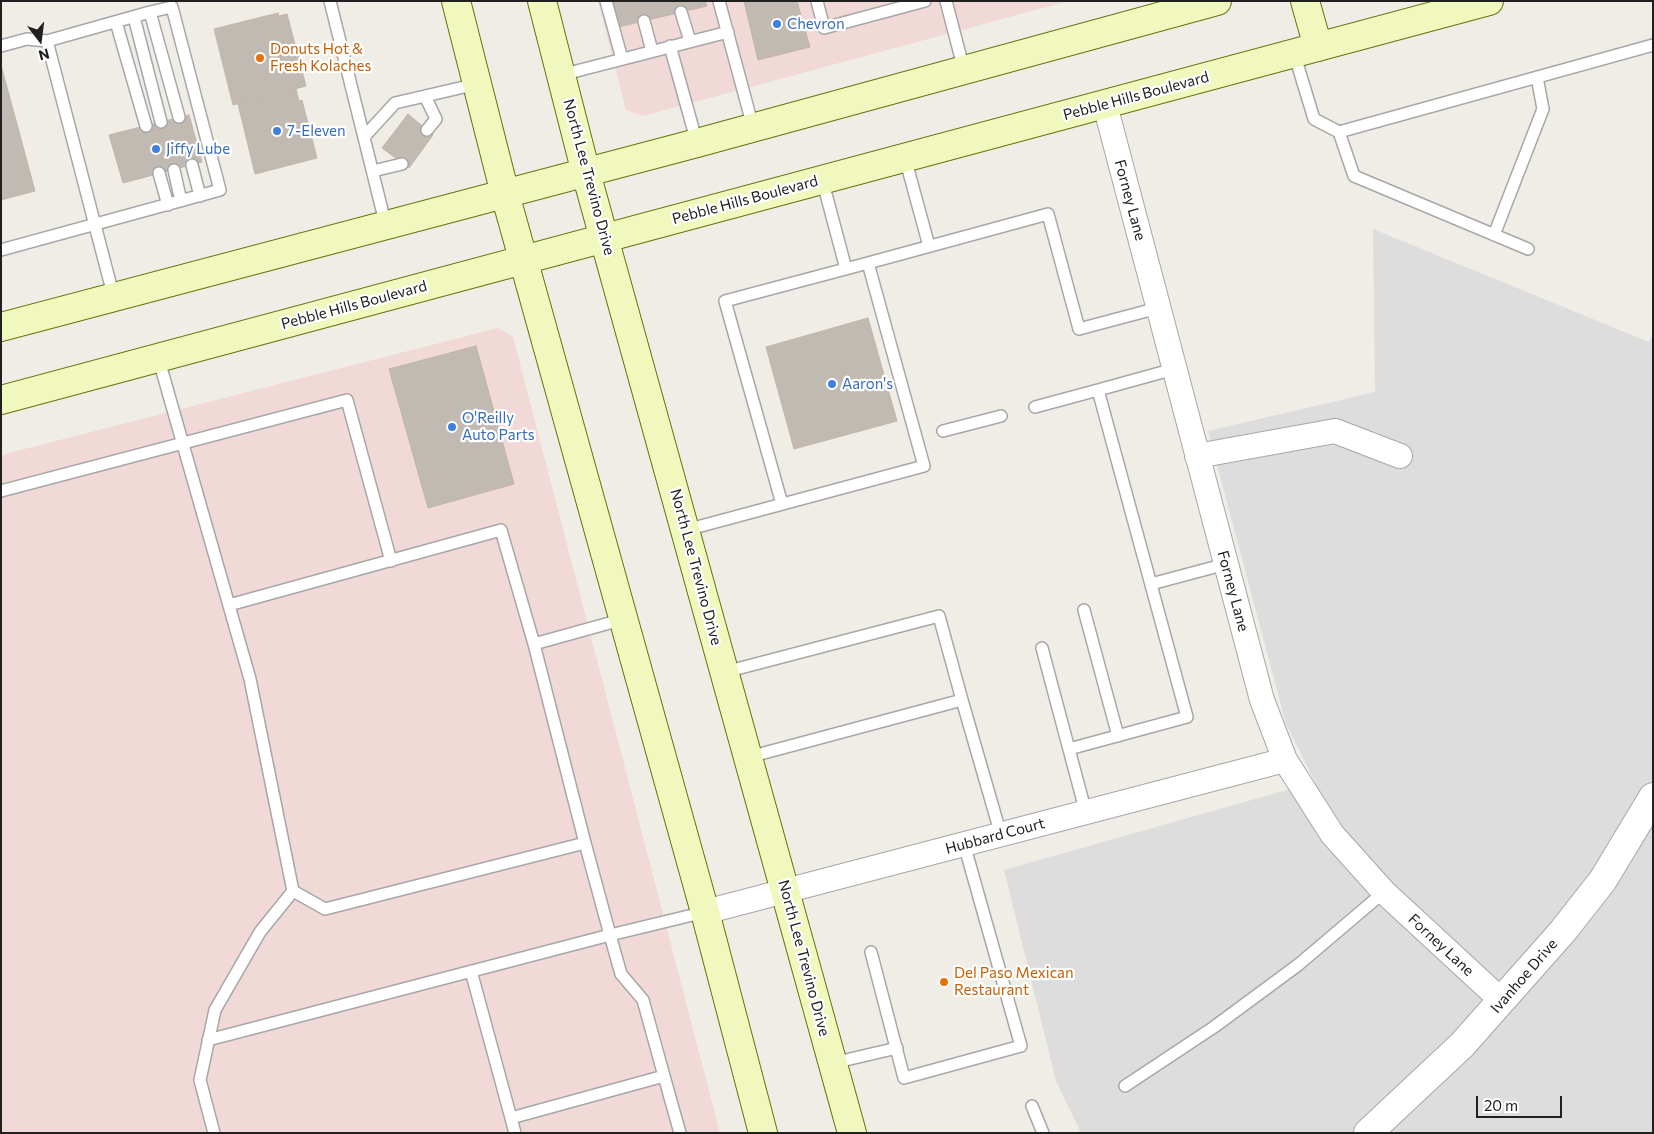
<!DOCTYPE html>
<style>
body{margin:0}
#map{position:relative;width:1654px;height:1134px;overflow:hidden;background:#f0ede6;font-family:Commissioner,sans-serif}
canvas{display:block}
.frame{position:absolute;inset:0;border:2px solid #202020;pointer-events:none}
.north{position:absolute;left:15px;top:15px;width:50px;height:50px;-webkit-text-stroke:4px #fff;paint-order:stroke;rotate:165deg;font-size:14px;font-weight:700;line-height:20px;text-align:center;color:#202020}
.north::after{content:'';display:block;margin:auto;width:18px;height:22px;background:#202020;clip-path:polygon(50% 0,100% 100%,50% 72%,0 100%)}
.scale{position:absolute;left:1476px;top:1096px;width:86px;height:22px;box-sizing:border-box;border:2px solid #202020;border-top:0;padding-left:6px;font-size:15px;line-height:18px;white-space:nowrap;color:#202020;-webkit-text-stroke:4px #fff;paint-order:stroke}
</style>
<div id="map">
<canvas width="1654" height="1134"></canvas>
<div class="frame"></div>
<div class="north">N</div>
<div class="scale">20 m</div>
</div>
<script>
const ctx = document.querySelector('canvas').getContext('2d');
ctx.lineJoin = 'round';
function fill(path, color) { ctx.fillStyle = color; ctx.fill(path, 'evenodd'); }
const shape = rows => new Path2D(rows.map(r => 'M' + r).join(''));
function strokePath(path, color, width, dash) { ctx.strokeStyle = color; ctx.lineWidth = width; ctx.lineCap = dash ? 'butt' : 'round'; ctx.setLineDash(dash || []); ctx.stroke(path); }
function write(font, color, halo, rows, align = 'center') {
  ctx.font = font + ' Commissioner,sans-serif'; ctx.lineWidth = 4.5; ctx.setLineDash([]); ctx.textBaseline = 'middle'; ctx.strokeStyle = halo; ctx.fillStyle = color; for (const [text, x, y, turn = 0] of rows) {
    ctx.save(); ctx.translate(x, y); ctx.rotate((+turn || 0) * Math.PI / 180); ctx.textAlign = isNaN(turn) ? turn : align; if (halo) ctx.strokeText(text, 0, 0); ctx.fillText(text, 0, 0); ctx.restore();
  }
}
fill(shape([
 [1373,229,1649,342,1653,334,1653,1133,1081,1133,1056,1081,1004,870,1315,782,1286,724,1208,431,1375,392]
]), '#dedddd');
fill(shape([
 [598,1,1069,1,643,116,626,110],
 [498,328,513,337,720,1133,1,1133,1,455]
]), '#f0d9d6');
const building = shape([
 [611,1,705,1,707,6,618,27,611,1],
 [744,1,797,1,810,47,758,60,744,1],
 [278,13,279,16,287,14,306,86,233,105,214,29,278,13],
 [1,65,35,191,1,200,1,65],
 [296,89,299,101,302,100,317,158,255,174,238,104,296,89],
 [408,114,433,135,409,168,382,148,408,114],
 [189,115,202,162,123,183,109,135,189,115],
 [868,318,897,421,794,449,766,347,868,318],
 [476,346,514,484,428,508,389,369,476,346]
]);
fill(building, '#c1bab3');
strokePath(building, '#c1b5a9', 1);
const service = shape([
 [330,1,386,226],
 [606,1,622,59],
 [719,1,753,127],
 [817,1,824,28,925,1],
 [946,1,964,70],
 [681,12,690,41],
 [134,17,161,122],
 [644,21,652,51],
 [116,22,146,126],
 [1,46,27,39,47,41],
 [670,46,697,143],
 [1294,53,1314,119,1339,132,1653,45],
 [561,75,728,32],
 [425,96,436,119,427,130],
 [1339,132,1354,176,1528,249],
 [364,137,395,103,477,84],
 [905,158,929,246],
 [192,165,200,196],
 [174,170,181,201],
 [373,171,402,164],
 [159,173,168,205],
 [822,179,846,269],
 [1494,235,1543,109,1537,77],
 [1,250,220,190,172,7,150,12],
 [868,263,1048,214,1079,329,1158,308],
 [114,298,47,41,150,12,179,117],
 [158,357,250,679,293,891,325,909,585,843,534,644,624,619],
 [1035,407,1098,390],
 [943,431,1001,416],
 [1,491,347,400,391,561],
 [686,530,924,466,868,263,725,301,782,504],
 [1151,584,1226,564],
 [229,605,501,530,534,644],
 [1084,610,1118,736],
 [1042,648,1086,813],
 [725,672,939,616,962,700,749,757],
 [962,700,1001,835],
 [1069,749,1187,717,1098,390,1174,369],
 [585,843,610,935,705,912],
 [871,952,904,1078,1021,1046,964,844],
 [471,971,511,1118],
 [208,1040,610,935,621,974,643,1000,664,1076,511,1118,515,1133],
 [833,1063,897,1048],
 [664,1076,680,1133],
 [1125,1086,1214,1027,1298,965,1384,892],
 [1032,1106,1043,1133],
 [214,1133,200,1080,215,1010,260,932,293,891]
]);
const minor = shape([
 [1105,105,1262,700,1285,760,1332,834,1384,892,1502,1001],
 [1197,456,1335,431,1400,456],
 [705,912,1285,760]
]);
const tertiary = shape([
 [1368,1133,1462,1045,1563,931,1603,880,1653,797]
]);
const secondary = shape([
 [456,1,505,194,705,912,763,1133],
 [542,1,586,173,852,1133],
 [1305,1,1318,47],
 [1,327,697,143,1217,1],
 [1,400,1489,1]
]);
strokePath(service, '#a7a7a7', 14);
strokePath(minor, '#a7a7a7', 26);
strokePath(tertiary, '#a7a7a7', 30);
strokePath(secondary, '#627508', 30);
strokePath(service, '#fff', 11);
strokePath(minor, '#fff', 24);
strokePath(tertiary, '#fff', 28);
strokePath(secondary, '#f1f8bd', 28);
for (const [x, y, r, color] of [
 [777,24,5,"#3f7fe0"],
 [260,58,5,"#e8710a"],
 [277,131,5,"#3f7fe0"],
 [156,149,5,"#3f7fe0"],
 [832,384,5,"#3f7fe0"],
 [452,427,5,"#3f7fe0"],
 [944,982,5,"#e8710a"]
]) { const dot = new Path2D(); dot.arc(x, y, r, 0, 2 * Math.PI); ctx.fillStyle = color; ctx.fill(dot); strokePath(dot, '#fff', 2); }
write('15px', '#366cbe', '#fff', [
 ["Chevron",787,24],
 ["7-Eleven",287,131],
 ["Jiffy Lube",166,149],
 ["Aaron's",842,384],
 ["O'Reilly",462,418],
 ["Auto Parts",462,435]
], 'left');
write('15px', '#c56008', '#fff', [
 ["Donuts Hot &",270,49],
 ["Fresh Kolaches",270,66],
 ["Del Paso Mexican",954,973],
 ["Restaurant",954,990]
], 'left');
write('15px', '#202020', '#fff', [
 ["Pebble Hills Boulevard",1136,96,-15],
 ["North Lee Trevino Drive",589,177,75],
 ["Pebble Hills Boulevard",745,200,-15],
 ["Forney Lane",1130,200,75],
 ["Pebble Hills Boulevard",354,305,-15],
 ["North Lee Trevino Drive",696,567,75],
 ["Forney Lane",1233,591,75],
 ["Hubbard Court",995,836,-15],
 ["Forney Lane",1441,945,43],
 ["North Lee Trevino Drive",804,958,75],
 ["Ivanhoe Drive",1524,976,-49]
]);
</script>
